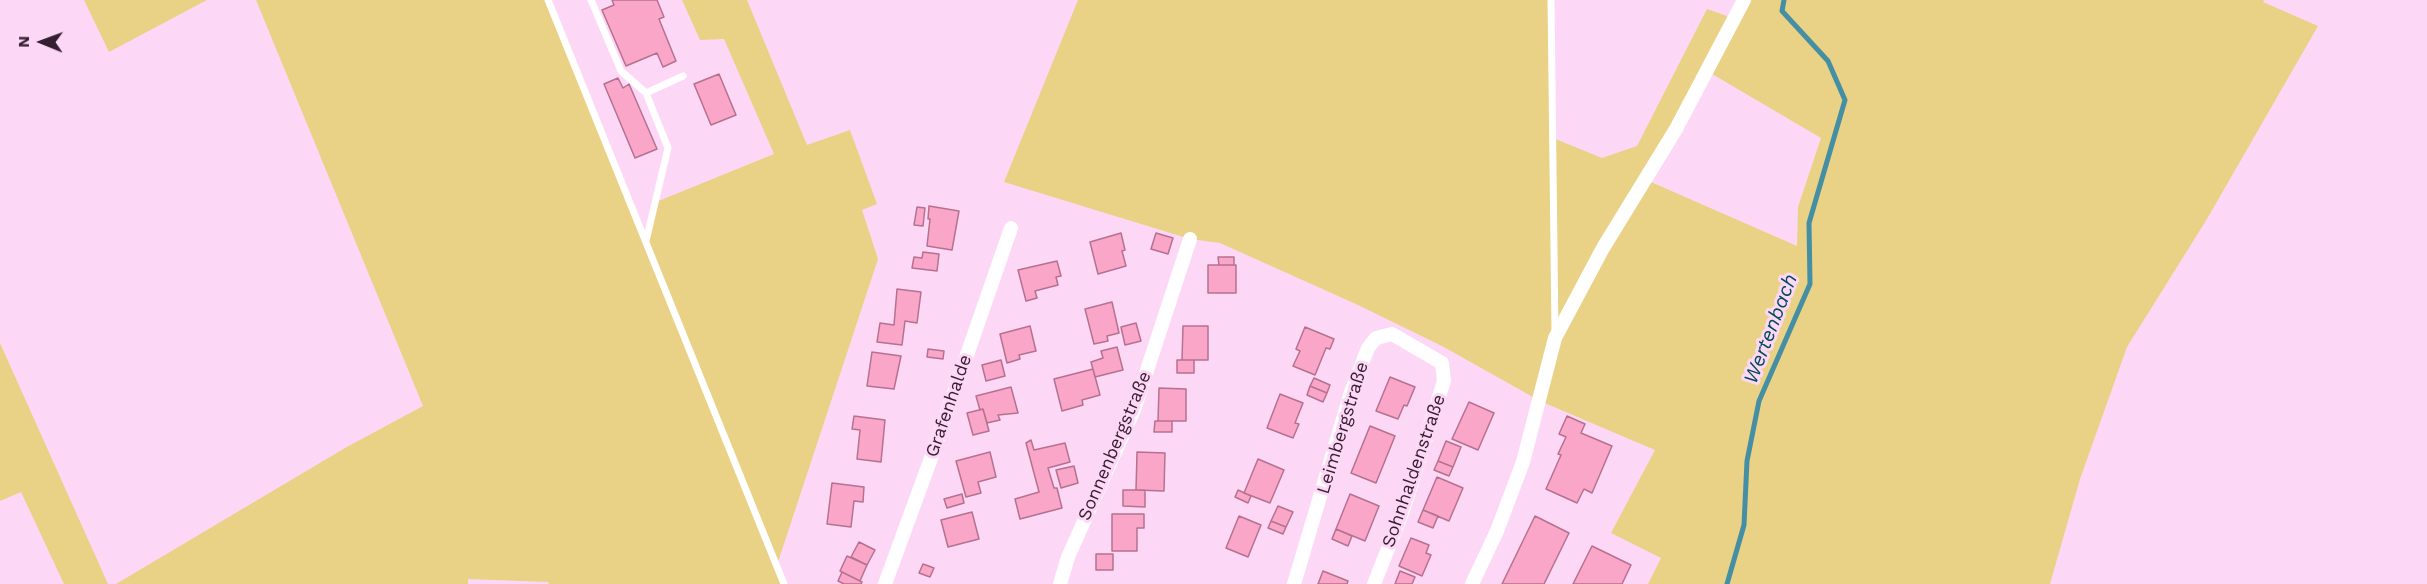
<!DOCTYPE html>
<meta charset="utf-8">
<style>
body{margin:0}
#map{position:relative;width:2427px;height:584px;overflow:hidden;background:#fdd8f6;font-family:"Work Sans",sans-serif}
canvas{display:block}
.north{position:absolute;left:12px;top:12px;width:60px;height:60px;-webkit-text-stroke:4px #fdd8f6;paint-order:stroke;rotate:271deg;font-size:16px;font-weight:700;line-height:24px;text-align:center;color:#341e31}
.north::after{content:'';display:block;margin:auto;width:21px;height:27px;background:#341e31;clip-path:polygon(50% 0,100% 100%,50% 72%,0 100%)}
</style>
<div id="map">
<canvas width="2427" height="584"></canvas>
<div class="north">N</div>
</div>
<script>
const ctx = document.querySelector('canvas').getContext('2d');
ctx.lineJoin = 'round';
function fill(path, color) { ctx.fillStyle = color; ctx.fill(path, 'evenodd'); }
const shape = rows => new Path2D(rows.map(r => 'M' + r).join(''));
function strokePath(path, color, width, dash) { ctx.strokeStyle = color; ctx.lineWidth = width; ctx.lineCap = dash ? 'butt' : 'round'; ctx.setLineDash(dash || []); ctx.stroke(path); }
function write(font, color, halo, rows, align = 'center') {
  ctx.font = font + ' "Work Sans",sans-serif'; ctx.lineWidth = 6; ctx.setLineDash([]); ctx.textBaseline = 'middle'; ctx.strokeStyle = halo; ctx.fillStyle = color; for (const [text, x, y, turn = 0] of rows) {
    ctx.save(); ctx.translate(x, y); ctx.rotate((+turn || 0) * Math.PI / 180); ctx.textAlign = isNaN(turn) ? turn : align; if (halo) ctx.strokeText(text, 0, 0); ctx.fillText(text, 0, 0); ctx.restore();
  }
}
fill(shape([
 [84,0,207,0,109,52],
 [256,0,548,0,645,240,656,202,774,154,724,39,700,40,682,0,747,0,807,145,850,130,877,204,862,210,878,259,777,565,784,584,549,584,548,582,468,579,468,584,116,584,345,448,423,406],
 [1078,0,1551,0,1553,138,1602,158,1637,146,1707,9,1733,18,1744,0,2264,0,2263,2,2318,26,2207,219,2127,347,2080,479,2050,584,1648,584,1661,558,1611,533,1655,450,1540,401,1442,346,1358,305,1220,243,1190,239,1004,182],
 [1707,71,1821,138,1798,207,1797,246,1644,179],
 [0,343,108,584,64,584,21,492,0,501]
]), '#e9d185');
strokePath(shape([
 [1727,584,1744,525,1747,461,1759,401,1810,284,1809,223,1845,100,1828,61,1782,11,1784,0]
]), '#458fa4', 5);
const building = shape([
 [612,0,657,0,664,17,659,19,676,61,663,67,657,53,626,66,602,10,614,5,612,0],
 [719,74,736,115,711,125,694,84,719,74],
 [618,78,623,88,629,84,657,149,635,158,604,84,618,78],
 [929,206,959,211,952,250,927,246,930,219,928,219,929,206],
 [917,207,925,208,923,226,914,225,917,207],
 [1121,233,1125,250,1122,251,1126,266,1098,274,1090,242,1121,233],
 [1156,233,1173,238,1168,254,1151,249,1156,233],
 [923,252,939,254,937,271,912,268,914,257,922,258,923,252],
 [1218,257,1234,257,1234,265,1219,265,1218,257],
 [1057,261,1061,276,1056,277,1058,285,1035,291,1037,298,1026,301,1018,270,1057,261],
 [1208,265,1236,265,1236,293,1208,293,1208,265],
 [897,289,921,292,917,323,905,321,902,345,877,342,880,323,894,325,897,289],
 [1112,302,1119,333,1107,336,1108,341,1094,344,1085,309,1112,302],
 [1136,323,1141,341,1125,345,1121,327,1136,323],
 [1030,326,1036,351,1019,355,1020,359,1007,363,1000,334,1030,326],
 [1183,326,1208,326,1208,360,1182,360,1183,326],
 [1305,327,1334,339,1330,349,1326,348,1315,375,1293,366,1300,351,1296,349,1305,327],
 [1117,347,1123,370,1095,377,1091,362,1103,358,1101,351,1117,347],
 [928,349,944,351,943,359,927,357,928,349],
 [872,352,901,356,894,389,867,386,872,352],
 [1001,360,1005,376,986,381,982,365,1001,360],
 [1177,360,1194,360,1194,373,1177,373,1177,360],
 [1093,369,1100,395,1082,400,1083,405,1062,411,1054,379,1093,369],
 [1390,377,1415,387,1407,406,1404,405,1398,419,1376,411,1390,377],
 [1314,378,1330,385,1327,393,1310,386,1314,378],
 [1310,386,1327,393,1323,402,1307,395,1310,386],
 [1011,387,1018,413,998,415,1000,420,987,423,983,409,980,410,976,396,1011,387],
 [1159,388,1186,389,1186,421,1158,421,1159,388],
 [1280,394,1303,403,1295,423,1299,424,1293,438,1267,428,1280,394],
 [1469,402,1494,413,1478,450,1452,439,1469,402],
 [983,409,989,431,973,435,967,413,983,409],
 [854,416,885,420,881,462,857,459,860,430,852,429,854,416],
 [1567,416,1585,424,1581,433,1612,446,1592,493,1584,489,1577,503,1546,489,1561,455,1558,454,1566,437,1559,434,1567,416],
 [1155,421,1172,421,1172,432,1154,432,1155,421],
 [1370,426,1395,436,1376,483,1351,473,1370,426],
 [1031,440,1034,450,1065,443,1070,462,1048,468,1054,488,1057,488,1062,508,1020,519,1015,499,1039,492,1026,443,1031,440],
 [1446,441,1461,447,1453,467,1438,461,1446,441],
 [990,452,996,477,978,482,981,493,966,497,956,461,990,452],
 [1137,452,1165,453,1164,491,1136,490,1137,452],
 [1258,459,1284,470,1270,503,1244,493,1258,459],
 [1438,461,1453,467,1449,476,1434,470,1438,461],
 [1074,466,1078,483,1061,488,1056,470,1074,466],
 [1437,477,1463,488,1449,521,1423,510,1437,477],
 [832,483,864,487,863,502,854,501,851,527,827,524,832,483],
 [1123,490,1145,490,1145,507,1123,506,1123,490],
 [1238,490,1251,496,1248,503,1235,497,1238,490],
 [962,494,964,503,947,508,944,499,962,494],
 [1350,494,1379,506,1365,541,1336,529,1350,494],
 [1278,506,1293,512,1286,527,1271,521,1278,506],
 [1423,510,1438,516,1433,528,1418,522,1423,510],
 [972,512,979,539,948,547,941,520,972,512],
 [1112,514,1144,514,1144,528,1137,528,1137,551,1112,551,1112,514],
 [1239,516,1261,525,1248,557,1226,548,1239,516],
 [1535,516,1569,533,1544,584,1502,584,1535,516],
 [1271,521,1286,527,1283,534,1268,528,1271,521],
 [1336,529,1352,536,1348,546,1332,539,1336,529],
 [1411,538,1429,545,1426,553,1431,555,1422,576,1399,566,1411,538],
 [859,542,875,550,867,565,851,557,859,542],
 [1592,546,1631,565,1622,584,1573,584,1592,546],
 [1096,554,1113,554,1113,570,1096,570,1096,554],
 [847,556,867,565,860,581,840,571,847,556],
 [923,564,934,568,930,577,919,573,923,564],
 [1323,571,1348,581,1347,584,1318,584,1323,571],
 [1400,571,1415,577,1412,584,1395,584,1400,571],
 [842,572,862,582,861,584,844,584,838,581,842,572]
]);
fill(building, '#faa6c9');
strokePath(building, '#b6718f', 1.5);
strokePath(shape([
 [548,0,784,584],
 [591,0,621,71,646,93],
 [1551,0,1555,333],
 [646,241,668,148,646,93,683,76]
]), '#fff', 7);
strokePath(shape([
 [885,584,934,450,1011,228],
 [1060,584,1068,557,1134,410,1190,239],
 [1294,584,1351,392,1368,348,1376,338,1392,334,1442,363,1444,381,1403,511,1374,584],
 [1472,584,1497,531,1523,462,1555,338,1603,248,1676,129,1744,0]
]), '#fff', 14);
write('18px', '#341e31', '#fdd8f6', [
 ["Grafenhalde",949,406,-71],
 ["Leimbergstraße",1343,428,-73],
 ["Sonnenbergstraße",1115,446,-67],
 ["Sohnhaldenstraße",1414,471,-71]
]);
write('italic 20px', '#024b57', '#fdd8f6', [
 ["Wertenbach",1771,329,-69]
]);
</script>
